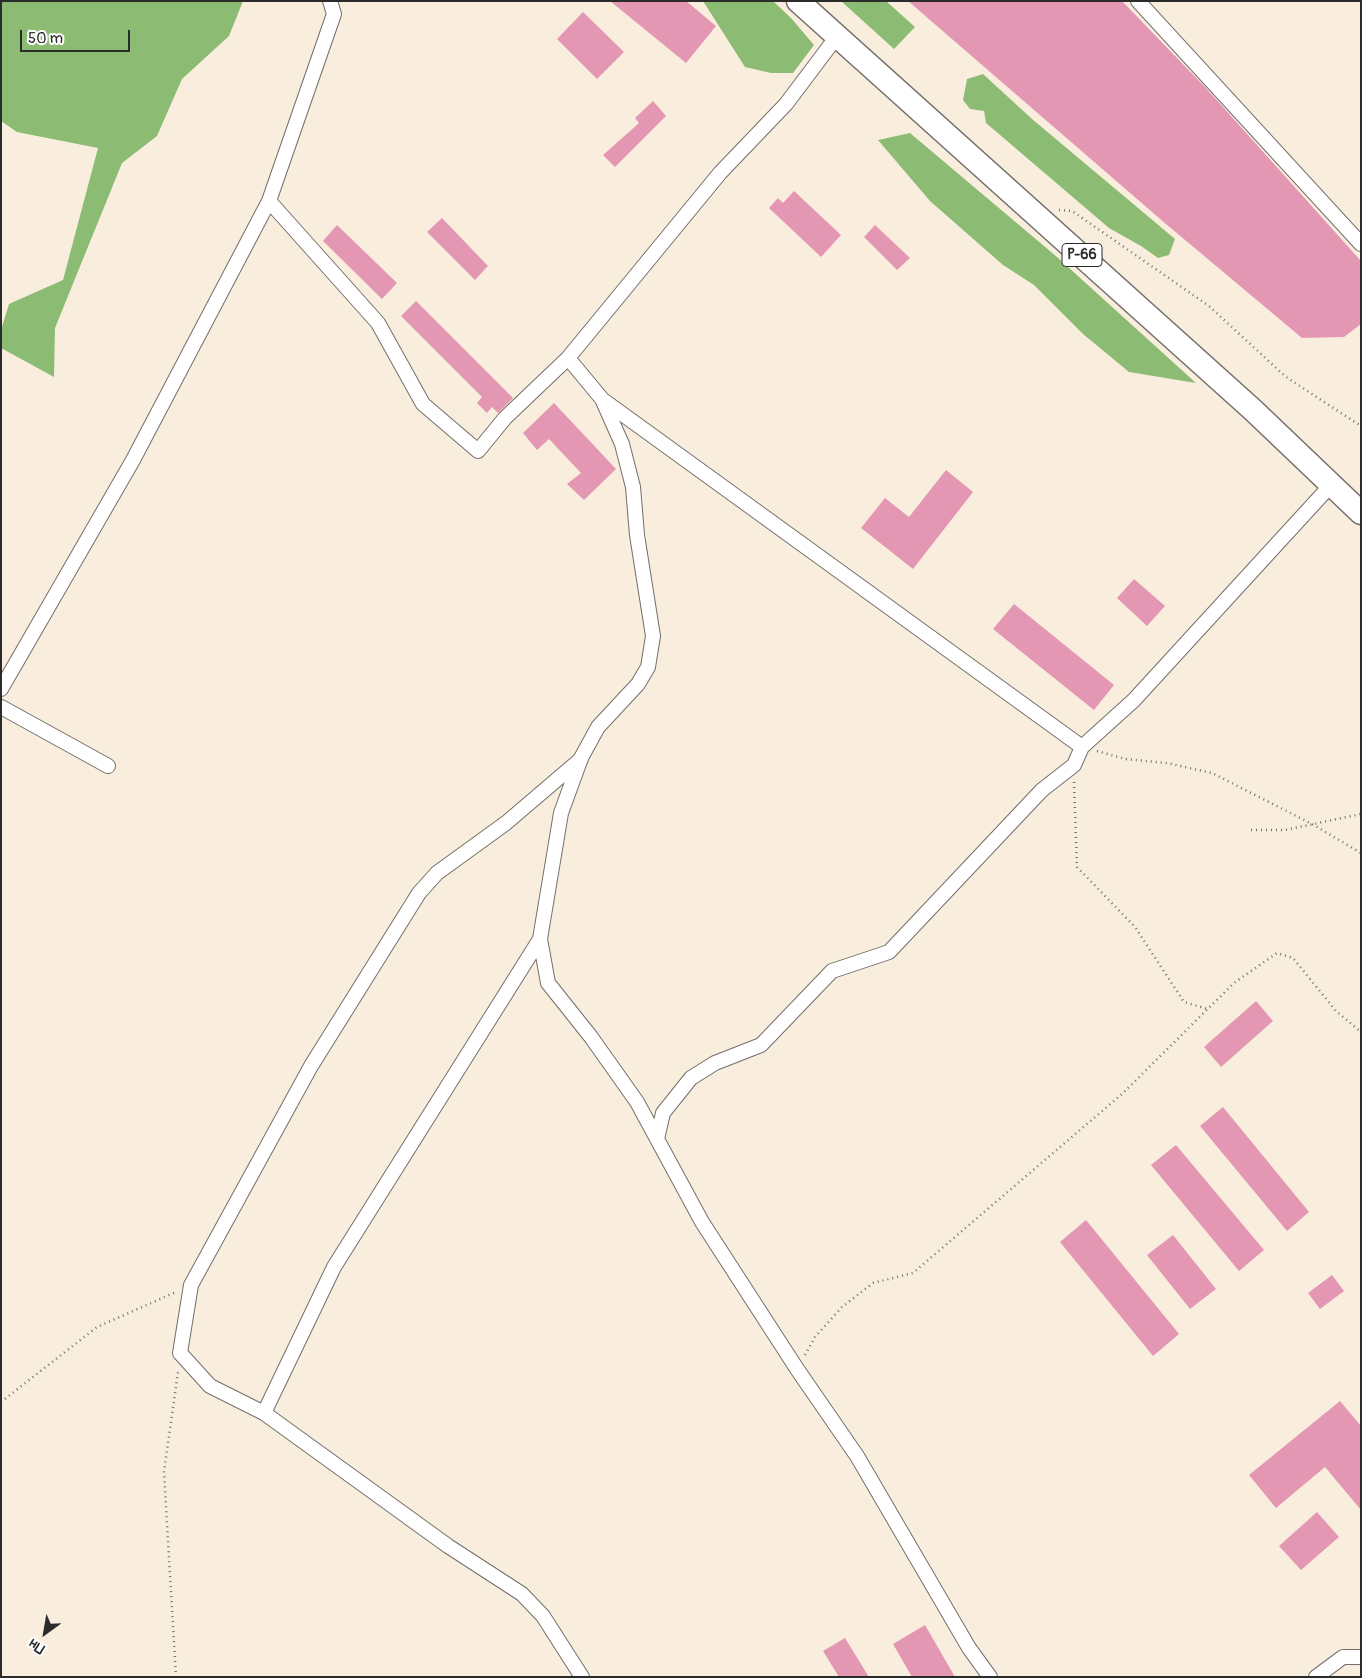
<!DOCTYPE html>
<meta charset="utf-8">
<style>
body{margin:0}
#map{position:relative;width:1362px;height:1678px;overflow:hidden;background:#f9edde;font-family:Pangolin,sans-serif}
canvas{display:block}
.frame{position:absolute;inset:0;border:2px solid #2b2b2b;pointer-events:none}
.north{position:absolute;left:20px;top:1608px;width:50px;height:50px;-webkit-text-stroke:4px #fff;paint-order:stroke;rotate:212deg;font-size:14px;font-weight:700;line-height:20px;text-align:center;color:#2b2b2b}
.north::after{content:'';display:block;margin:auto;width:18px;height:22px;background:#2b2b2b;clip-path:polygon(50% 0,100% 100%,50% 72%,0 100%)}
.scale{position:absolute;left:20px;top:30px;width:110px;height:22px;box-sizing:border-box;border:2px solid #2b2b2b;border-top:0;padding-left:6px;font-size:15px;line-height:18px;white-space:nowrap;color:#2b2b2b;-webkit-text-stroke:4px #fff;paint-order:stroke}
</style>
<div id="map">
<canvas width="1362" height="1678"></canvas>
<div class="frame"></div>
<div class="north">Пн</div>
<div class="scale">50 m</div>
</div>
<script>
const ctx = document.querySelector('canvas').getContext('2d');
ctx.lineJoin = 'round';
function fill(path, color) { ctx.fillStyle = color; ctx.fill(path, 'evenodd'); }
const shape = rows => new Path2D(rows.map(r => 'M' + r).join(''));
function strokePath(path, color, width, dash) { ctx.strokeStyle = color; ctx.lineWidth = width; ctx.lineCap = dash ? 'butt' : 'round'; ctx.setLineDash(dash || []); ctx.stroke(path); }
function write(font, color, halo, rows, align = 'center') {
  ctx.font = font + ' Pangolin,sans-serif'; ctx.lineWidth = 4; ctx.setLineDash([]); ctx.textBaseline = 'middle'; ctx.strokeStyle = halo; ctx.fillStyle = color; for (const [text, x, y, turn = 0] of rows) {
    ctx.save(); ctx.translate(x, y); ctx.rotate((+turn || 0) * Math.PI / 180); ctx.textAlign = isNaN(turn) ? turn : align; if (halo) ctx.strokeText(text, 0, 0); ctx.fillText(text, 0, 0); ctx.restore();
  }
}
fill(shape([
 [1,1,243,1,229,36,182,79,157,136,122,163,55,328,54,377,1,348,1,330,9,304,63,280,98,148,17,132,1,121],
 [703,1,773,1,791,18,814,45,793,73,771,73,745,67],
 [841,1,886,1,915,27,894,49],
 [983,74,1032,119,1175,239,1169,255,1158,258,1141,246,1109,228,986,123,984,111,970,109,963,100,967,79],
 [910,133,1057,257,1196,383,1129,372,1083,334,1034,285,1003,265,930,201,878,140]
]), '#8cbb73');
fill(shape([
 [610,1,686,1,716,26,686,63],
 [908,1,1122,1,1205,87,1361,261,1361,324,1344,337,1302,338,1166,224],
 [583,12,624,52,597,79,557,39],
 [653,101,666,116,615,167,603,155,639,123,635,118],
 [794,191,841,235,821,257,769,208,778,198,783,203],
 [442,218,488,266,475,280,427,232],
 [337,225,397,283,382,299,323,241],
 [875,225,910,258,897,270,864,237],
 [416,301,513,398,498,413,492,407,487,413,477,403,482,397,401,316],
 [554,403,616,469,584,500,567,484,581,473,549,439,537,450,523,433],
 [946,470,973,492,913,569,861,528,885,498,909,517],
 [1134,579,1165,606,1147,626,1117,598],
 [1014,604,1114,685,1094,710,993,629],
 [1256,1001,1273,1021,1221,1067,1204,1047],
 [1223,1107,1309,1212,1287,1231,1200,1126],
 [1176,1145,1264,1250,1239,1271,1151,1165],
 [1086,1220,1179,1334,1153,1356,1060,1242],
 [1173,1235,1216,1289,1190,1309,1147,1255],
 [1332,1275,1344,1291,1320,1309,1308,1293],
 [1340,1401,1361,1426,1361,1510,1325,1467,1276,1508,1249,1475],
 [1317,1512,1339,1537,1301,1570,1279,1546],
 [925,1625,955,1677,912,1677,893,1644],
 [845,1638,869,1677,839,1677,823,1651]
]), '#e397b3');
const minor = shape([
 [1138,1,1361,244],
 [269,201,378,323,423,404,478,451,505,418,568,358,720,173,786,104,838,35],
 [568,358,602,399,622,444,633,487,637,535,653,636,648,667,638,684,598,727,581,758,561,813,540,939,548,983,591,1037,637,1102,702,1222,797,1369,857,1456,969,1648,990,1677],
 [603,400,1082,747],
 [1,689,133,460,269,201,334,14,330,1],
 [1,707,108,766],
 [581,759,506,823,437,873,419,893,311,1066,191,1285,180,1353,210,1386,264,1413,448,1546,522,1594,543,1616,582,1677],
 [657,1139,663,1113,691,1078,715,1063,761,1045,832,971,889,952,1042,790,1074,765,1082,747,1134,700,1331,485],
 [264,1413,334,1267,540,939],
 [1316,1677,1343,1657,1361,1657]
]);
const primary = shape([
 [798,1,1253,410,1361,513]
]);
strokePath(minor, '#736f6a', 16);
strokePath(primary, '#736f6a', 25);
strokePath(shape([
 [1059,210,1072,211,1209,306,1286,377,1361,426],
 [1097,751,1125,759,1167,763,1212,773,1312,824,1361,853],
 [1074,782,1077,867,1135,927,1184,1002,1208,1009],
 [1251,830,1285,830,1361,814],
 [805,1355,815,1337,842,1307,873,1283,913,1273,1122,1094,1234,983,1277,953,1293,958,1336,1011,1361,1032],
 [1,1402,97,1327,176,1292],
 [176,1677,164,1472,178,1372]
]), '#736f6a', 2.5, [1, 4]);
strokePath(minor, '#fff', 14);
strokePath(primary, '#fff', 22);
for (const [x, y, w] of [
 [1082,255,40]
]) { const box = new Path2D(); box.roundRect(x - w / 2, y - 11.5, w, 23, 4); ctx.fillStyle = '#fff'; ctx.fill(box); strokePath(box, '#2b2b2b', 1); }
write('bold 14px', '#2b2b2b', null, [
 ["Р-66",1082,255]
]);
</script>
